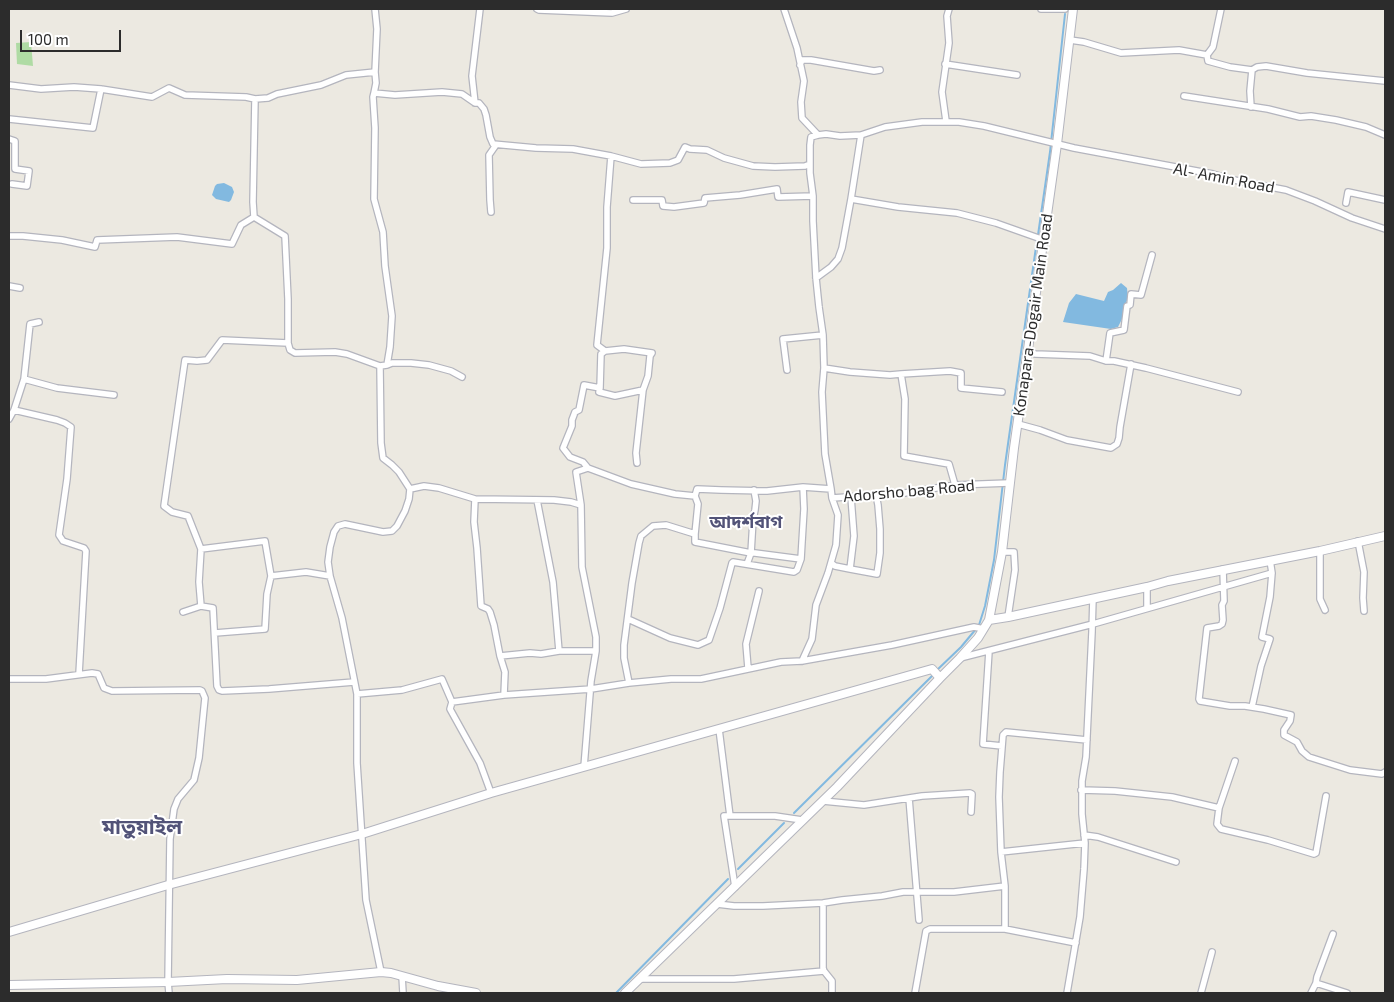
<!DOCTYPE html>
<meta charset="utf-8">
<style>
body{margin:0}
#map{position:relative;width:1394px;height:1002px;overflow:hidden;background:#ece9e1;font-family:"Exo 2",sans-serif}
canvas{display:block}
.frame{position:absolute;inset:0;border:10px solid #2c2c2c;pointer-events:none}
.scale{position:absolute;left:20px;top:30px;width:101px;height:22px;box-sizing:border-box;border:2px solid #2c2c2c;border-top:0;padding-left:6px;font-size:15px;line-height:18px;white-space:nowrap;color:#2c2c2c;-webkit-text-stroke:4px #fff;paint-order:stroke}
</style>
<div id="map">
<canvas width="1394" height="1002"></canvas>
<div class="frame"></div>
<div class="scale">100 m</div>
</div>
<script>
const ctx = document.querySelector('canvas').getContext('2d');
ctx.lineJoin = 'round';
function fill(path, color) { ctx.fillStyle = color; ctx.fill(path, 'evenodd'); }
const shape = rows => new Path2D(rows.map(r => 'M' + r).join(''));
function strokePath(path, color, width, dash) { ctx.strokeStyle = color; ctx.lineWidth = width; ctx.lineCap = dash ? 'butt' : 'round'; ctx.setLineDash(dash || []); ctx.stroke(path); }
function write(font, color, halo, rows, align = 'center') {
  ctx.font = font + ' "Exo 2","Noto Sans Bengali",sans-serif'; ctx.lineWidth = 4; ctx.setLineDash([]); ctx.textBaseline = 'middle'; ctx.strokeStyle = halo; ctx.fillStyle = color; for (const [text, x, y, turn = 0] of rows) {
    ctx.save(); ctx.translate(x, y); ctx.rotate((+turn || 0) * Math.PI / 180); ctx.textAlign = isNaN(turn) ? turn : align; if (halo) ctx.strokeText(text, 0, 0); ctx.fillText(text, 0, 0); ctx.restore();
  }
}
fill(shape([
 [31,42,33,66,17,64,16,43]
]), '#afdba4');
fill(shape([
 [224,183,232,187,234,192,231,200,229,202,216,199,212,195,215,186,217,184],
 [1121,283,1127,288,1128,298,1124,307,1122,319,1118,327,1111,329,1063,322,1069,303,1076,294,1104,301,1108,292,1113,290]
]), '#82b9e0');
strokePath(shape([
 [1038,235,1050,152,1065,14],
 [979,625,985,606,994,560,1005,465,1037,240],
 [936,671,961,647,976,629],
 [794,813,933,675],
 [738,869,784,823],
 [616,993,728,879]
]), '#82b9e0', 2);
const street = shape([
 [537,9,539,10,612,13,626,9],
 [784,9,797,48,804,81,801,102,802,118,818,135],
 [1041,9,1065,9],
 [1070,40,1084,42,1121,53,1179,50,1207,55,1208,61,1230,67,1252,70,1257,67,1266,66,1307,73,1385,81],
 [1207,55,1213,47,1221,9],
 [945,64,1017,75],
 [800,65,802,60,811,60,874,71,880,70],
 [375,72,377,29,375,9],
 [9,85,41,89,74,87,101,89,152,97,169,88,185,95,246,97,255,99],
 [374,93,373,97,375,128,374,199,383,232,385,266,392,316,390,347,387,365,380,366],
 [1184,96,1268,109,1300,117,1311,116,1336,120,1366,127,1385,135],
 [475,103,472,76,480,9],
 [1251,107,1250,91,1252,70],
 [9,119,93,128,101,89],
 [946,121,942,92,949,43,947,16,949,9],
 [861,135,851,199,898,207,957,213,996,223,1044,240],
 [9,139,15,141,15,169,29,171,27,186,12,184],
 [810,164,810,173,813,196,813,221,816,278,819,307,823,335,824,368,822,392,825,454,831,489],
 [633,200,662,200,663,206,674,207,704,203,705,198,740,195,777,189,778,197,813,196],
 [1346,203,1348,192,1385,200],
 [491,212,490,200,489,155,496,145],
 [9,236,23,236,62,240,95,247,97,240,177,237,232,244,241,225,254,217],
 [816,278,831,267,838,259,842,248,851,199],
 [9,286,20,288],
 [1029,350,1035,354,1090,356,1106,361,1114,361,1146,368,1238,392],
 [605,351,624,349,652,353,650,356,648,376,643,390,636,453,637,463],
 [1106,361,1110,333,1124,330,1127,306,1130,305,1131,294,1141,295,1152,255],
 [387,365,392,363,411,363,429,365,451,371,462,377],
 [824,368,850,372,890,375,901,374,905,399,904,456,949,464,955,485],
 [787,370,783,339,823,335],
 [901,374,950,371,961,373,961,388,1002,392],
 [24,379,57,388,114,395],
 [600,388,599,392,615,396,643,390],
 [14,410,57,420,65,423,71,427,67,479,59,535,63,541,84,548,86,551,79,674],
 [9,419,14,410,24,379,30,324,39,322],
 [1018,424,1040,430,1067,440,1111,448,1117,444,1119,438,1120,427,1131,364],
 [588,468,583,462,570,457,563,448,572,426,572,420,575,412,579,410,584,385,600,388,601,354,605,351,597,345,607,248,607,207,611,156],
 [410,489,399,472,392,465,383,458,381,443,380,366,347,354,335,352,295,353,290,350,288,343,288,299,285,236,254,217,253,202,255,99,268,98,277,94,321,85,346,75,375,72,376,83,374,93,395,95,442,92,462,94,475,103,479,103,484,109,486,115,490,137,493,144,536,148,573,149,611,156,641,164,670,163,678,160,685,147,690,149,707,150,724,158,753,166,775,167,805,166,810,164,810,145,811,137,818,135,826,134,840,136,861,135,885,127,922,122,959,122,984,126,1074,148,1213,174,1234,180,1286,190,1315,201,1352,218,1385,229],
 [695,496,698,504,695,534],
 [475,499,474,522,477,548,481,606,488,609,490,612,494,625,500,656,505,672,504,695],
 [537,500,553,582,559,651],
 [581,505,582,567,596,637,596,651,591,681,584,767],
 [1358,541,1364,572,1363,598,1364,611],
 [201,549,265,541,271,576,306,572,330,576],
 [1320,551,1320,599,1325,610],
 [1002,552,1014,552,1015,570,1008,617],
 [831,563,835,566,850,569,854,536,851,497],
 [747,564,751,553,753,520,755,510,756,501,754,490],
 [850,569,877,574,880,553,880,529,878,505,876,495],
 [1223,569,1224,601,1222,605,1223,620,1222,624,1219,626,1207,628,1199,699,1200,701,1230,706,1245,706,1264,709,1291,715,1290,721,1284,730,1284,735,1297,742,1302,751,1309,757,1350,770,1382,774,1385,772],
 [201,606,199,582,201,549,188,516,172,512,164,506,185,360,197,361,207,360,222,340,288,343],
 [1147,608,1147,587],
 [183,612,201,606,213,608,217,686,219,690,222,691,269,689,354,682],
 [628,619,670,638,698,645,709,640,720,608,732,563,733,562,794,572,797,570,801,559,802,542,804,509,803,487],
 [215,633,265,629,267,594,271,576],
 [989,651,983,744,1002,746],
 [500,656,530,653,541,654,559,651,596,651],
 [960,658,1093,624,1272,573],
 [802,661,812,639,816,605,828,573,836,545,838,515,832,498],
 [748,668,746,644,759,591],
 [9,679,46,679,92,673,98,674,104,688,112,691,200,690,202,691,205,698,199,758,194,780,178,799,174,809,170,839,168,982,169,993],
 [629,683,624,658,624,645,632,583,639,543,641,536,653,526,666,525,695,534,695,542,751,553,755,553,801,559],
 [357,694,402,690,442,679,452,702,504,695,591,689,629,683,671,679,701,679,781,662,802,661,892,645,974,627,984,629],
 [452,702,450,709,480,763,491,793],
 [1252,707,1261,666,1270,639,1262,637,1270,597,1272,573,1270,560],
 [719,729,730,816],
 [1235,761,1219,808,1217,824,1221,829,1268,840,1314,854,1316,853,1326,796],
 [1081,790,1115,791,1172,797,1219,808],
 [909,798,919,920],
 [823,801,864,805,922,796,970,793,972,794,971,812],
 [1084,835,1098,837,1176,862],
 [1001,852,1085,843],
 [735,887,724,816,775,816,802,820],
 [823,903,823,968,824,971,832,981,832,993],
 [717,904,734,906,763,906,823,903,842,900,882,896,903,892,954,892,1005,886],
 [1005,929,1005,886,1001,852,999,797,1000,772,1003,735,1006,732,1087,740],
 [381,972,366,900,357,763,357,694,342,618,330,576,328,562,330,547,334,532,338,526,345,524,383,532,392,531,397,526,405,511,409,499,410,489,424,486,439,488,475,499,554,500,571,502,581,505,576,472,588,468,631,484,675,494,695,496,697,489,721,490,767,491,803,487,831,489,832,498,905,493,955,485,1009,483],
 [402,976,403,993],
 [640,979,734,979,824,971],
 [1316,983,1317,977,1333,934],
 [915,993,926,931,930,929,1005,929,1076,943],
 [1067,993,1080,917,1084,869,1085,843,1082,814,1082,781,1086,757,1092,632,1093,598],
 [1201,993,1212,952],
 [1311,993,1316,983,1347,993]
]);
const secondary = shape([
 [989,620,1008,617,1147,587,1168,581,1320,551,1385,536],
 [9,932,168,885,362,834,491,793,932,669,940,678],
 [9,985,168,982,227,979,297,980,381,972,391,973,438,986,476,993],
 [625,993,837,787,940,678,960,658,978,638,989,620,1002,552,1014,448,1057,144,1073,9]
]);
strokePath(street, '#b4b5be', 8);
strokePath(secondary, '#b4b5be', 10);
strokePath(street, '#fff', 5.5);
strokePath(secondary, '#fff', 8);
write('16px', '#2c2c2c', '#fff', [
 ["Al- Amin Road",1224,178,11],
 ["Konapara-Dogair Main Road",1033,315,-82],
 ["Adorsho bag Road",909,491,-5]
]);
write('bold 18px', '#525378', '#fff', [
 ["আদর্শবাগ",746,522]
]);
write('bold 21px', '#525378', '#fff', [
 ["মাতুয়াইল",142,827]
]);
</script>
